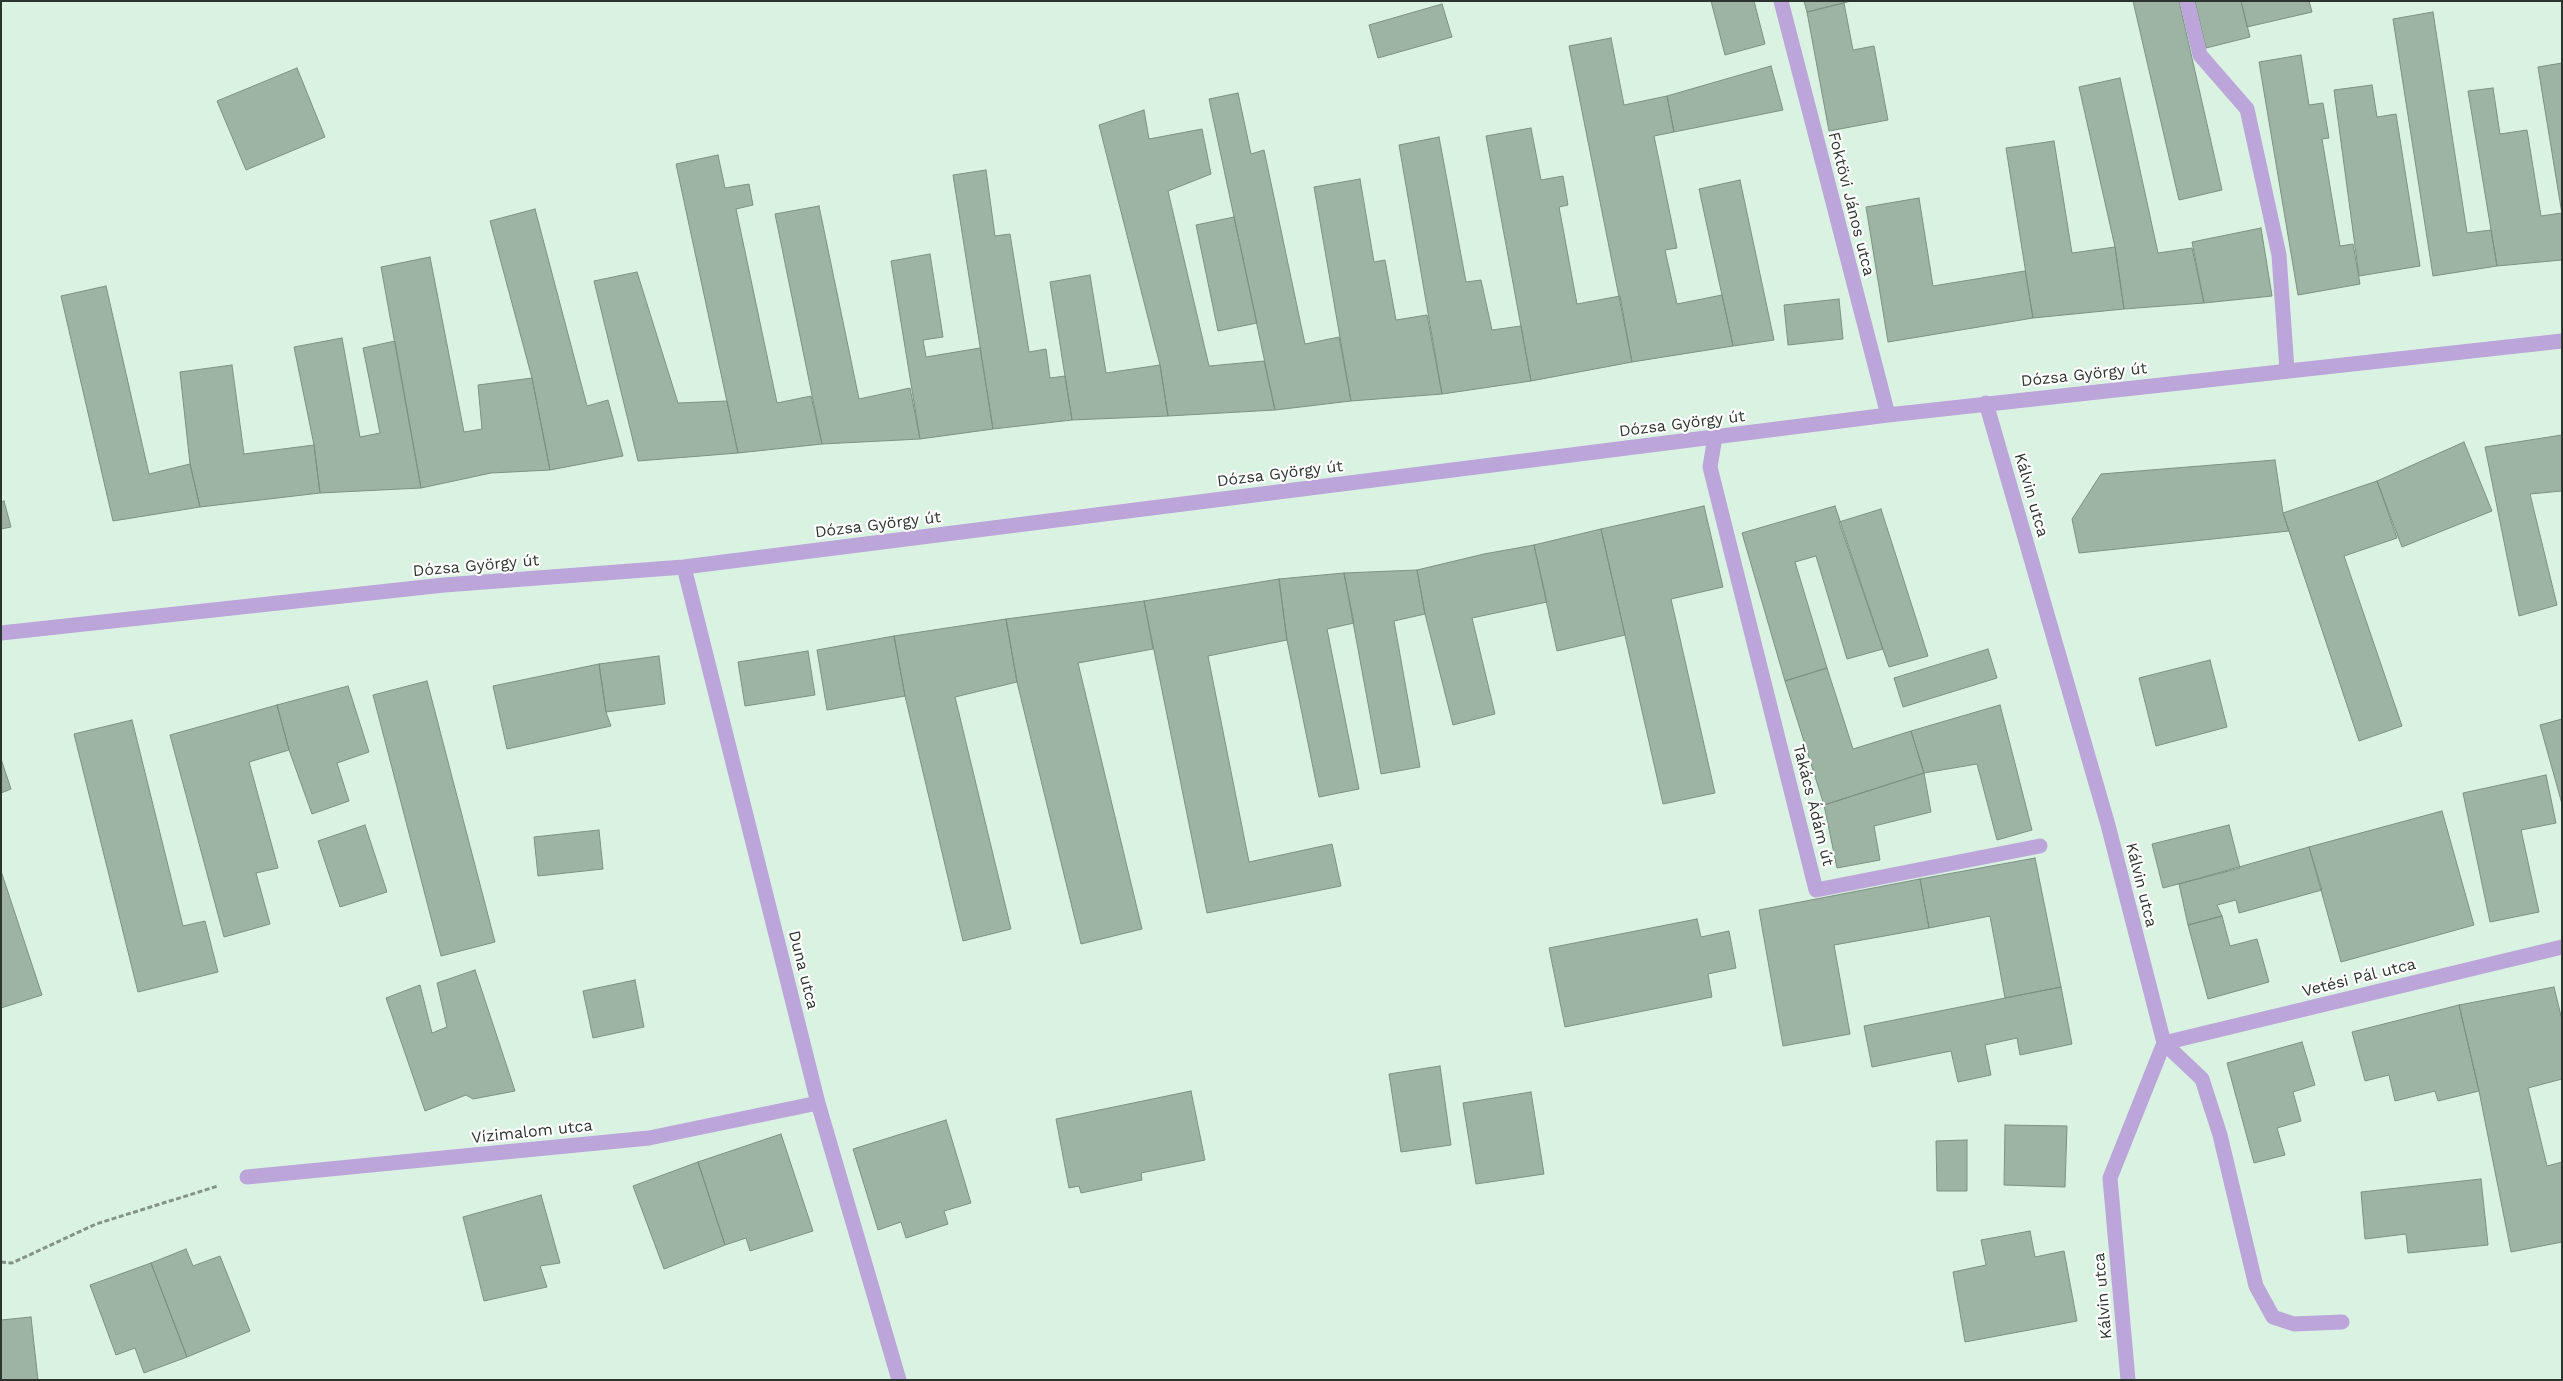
<!DOCTYPE html>
<meta charset="utf-8">
<style>
body{margin:0}
#map{position:relative;width:2563px;height:1381px;overflow:hidden;background:#daf2e2;font-family:"Work Sans",sans-serif}
canvas{display:block}
.frame{position:absolute;inset:0;border:2px solid #2b342e;pointer-events:none}
</style>
<div id="map">
<canvas width="2563" height="1381"></canvas>
<div class="frame"></div>
</div>
<script>
const ctx = document.querySelector('canvas').getContext('2d');
ctx.lineJoin = 'round';
function fill(path, color) { ctx.fillStyle = color; ctx.fill(path, 'evenodd'); }
const shape = rows => new Path2D(rows.map(r => 'M' + r).join(''));
function strokePath(path, color, width, dash) { ctx.strokeStyle = color; ctx.lineWidth = width; ctx.lineCap = dash ? 'butt' : 'round'; ctx.setLineDash(dash || []); ctx.stroke(path); }
function write(font, color, halo, rows, align = 'center') {
  ctx.font = font + ' "Work Sans",sans-serif'; ctx.lineWidth = 4.5; ctx.setLineDash([]); ctx.textBaseline = 'middle'; ctx.strokeStyle = halo; ctx.fillStyle = color; for (const [text, x, y, turn = 0] of rows) {
    ctx.save(); ctx.translate(x, y); ctx.rotate((+turn || 0) * Math.PI / 180); ctx.textAlign = isNaN(turn) ? turn : align; if (halo) ctx.strokeText(text, 0, 0); ctx.fillText(text, 0, 0); ctx.restore();
  }
}
const building = shape([
 [1711,1,1754,1,1765,44,1725,55,1711,1],
 [1804,1,1851,1,1807,12,1804,1],
 [2133,1,2179,1,2222,190,2179,200,2133,1],
 [2195,1,2241,1,2250,37,2206,48,2195,1],
 [2241,1,2309,1,2312,12,2247,27,2241,1],
 [1844,3,1853,50,1874,46,1888,120,1829,131,1807,12,1844,3],
 [1442,4,1452,37,1378,58,1369,25,1442,4],
 [2433,12,2467,233,2491,230,2497,266,2433,276,2393,19,2433,12],
 [1611,38,1624,105,1667,96,1674,132,1654,136,1677,248,1665,250,1677,304,1722,295,1733,346,1632,362,1569,46,1611,38],
 [2301,55,2309,105,2323,103,2329,138,2322,139,2340,246,2353,244,2360,284,2298,295,2259,62,2301,55],
 [2562,63,2562,214,2538,67,2562,63],
 [1771,66,1783,110,1674,132,1667,96,1771,66],
 [297,68,325,137,246,170,217,101,297,68],
 [2120,78,2158,253,2192,248,2204,303,2124,309,2115,247,2079,87,2120,78],
 [2372,85,2377,117,2396,114,2420,266,2359,276,2334,90,2372,85],
 [2493,88,2500,134,2527,130,2541,216,2562,213,2562,260,2497,266,2468,91,2493,88],
 [1238,93,1251,154,1264,150,1305,344,1339,337,1351,401,1275,410,1209,99,1238,93],
 [1144,110,1149,139,1202,129,1211,174,1168,191,1209,366,1264,361,1275,410,1168,416,1160,365,1099,125,1144,110],
 [1531,128,1541,180,1563,176,1568,205,1559,207,1577,304,1620,296,1632,362,1531,381,1486,136,1531,128],
 [1439,137,1466,282,1481,280,1492,330,1521,326,1531,381,1442,394,1399,145,1439,137],
 [2054,141,2072,253,2115,247,2124,309,2033,318,2006,148,2054,141],
 [718,155,725,188,749,184,753,205,736,209,777,403,811,396,822,444,738,453,676,164,718,155],
 [986,170,995,236,1010,234,1029,352,1046,349,1050,378,1065,376,1072,420,993,429,953,175,986,170],
 [1360,179,1374,262,1385,260,1396,320,1427,315,1442,394,1351,401,1314,187,1360,179],
 [1740,180,1774,340,1733,346,1699,189,1740,180],
 [1919,198,1933,286,2025,271,2033,318,1888,342,1866,207,1919,198],
 [819,206,859,399,910,388,920,439,822,444,775,214,819,206],
 [535,209,587,406,608,400,623,456,550,470,532,378,490,221,535,209],
 [1234,217,1257,323,1218,331,1196,225,1234,217],
 [2261,228,2272,296,2204,303,2192,242,2261,228],
 [930,254,943,337,923,340,926,357,980,348,993,429,920,439,891,261,930,254],
 [430,257,464,432,482,429,478,385,532,378,550,470,491,473,421,488,381,267,430,257],
 [637,272,678,403,727,401,738,453,638,461,594,281,637,272],
 [1090,275,1106,373,1160,365,1168,416,1072,420,1050,282,1090,275],
 [106,286,149,474,190,464,200,507,113,521,61,296,106,286],
 [1839,299,1843,339,1788,345,1784,305,1839,299],
 [342,338,360,437,380,433,363,348,395,341,421,488,320,493,314,445,294,347,342,338],
 [232,365,244,454,314,445,320,493,200,507,190,464,180,372,232,365],
 [2562,435,2562,491,2530,494,2557,605,2519,616,2485,447,2562,435],
 [2464,442,2492,511,2402,547,2377,481,2464,442],
 [2275,460,2283,513,2289,531,2079,553,2072,519,2101,474,2275,460],
 [2377,481,2397,538,2344,556,2402,726,2359,741,2283,513,2377,481],
 [4,501,11,527,1,529,1,502,4,501],
 [1704,506,1723,587,1671,599,1715,793,1663,804,1601,529,1704,506],
 [1835,506,1883,649,1847,659,1816,556,1795,562,1827,668,1785,681,1742,533,1835,506],
 [1881,509,1928,656,1889,667,1839,522,1881,509],
 [1601,529,1625,635,1557,651,1534,545,1601,529],
 [1534,545,1547,602,1472,618,1495,714,1453,725,1425,614,1417,570,1484,554,1534,545],
 [1417,570,1425,614,1394,621,1420,767,1381,774,1344,573,1417,570],
 [1344,573,1354,623,1327,629,1359,789,1319,797,1287,640,1279,579,1344,573],
 [1279,579,1287,640,1208,656,1249,862,1332,844,1341,886,1207,913,1144,601,1279,579],
 [1144,601,1153,649,1078,663,1142,929,1081,944,1017,682,1006,619,1144,601],
 [1006,619,1017,682,955,697,1011,929,963,941,905,696,894,636,1006,619],
 [894,636,905,696,827,710,817,650,894,636],
 [1988,649,1997,678,1903,707,1894,678,1988,649],
 [808,651,815,695,745,706,738,662,808,651],
 [659,656,665,704,606,712,599,664,659,656],
 [2210,660,2227,727,2156,746,2139,678,2210,660],
 [599,664,606,712,611,726,507,749,493,686,599,664],
 [1827,668,1853,749,1911,731,1924,773,1824,805,1785,681,1827,668],
 [427,681,495,942,441,956,373,695,427,681],
 [348,686,369,752,337,763,349,801,312,814,289,750,277,705,348,686],
 [277,705,289,750,249,762,278,868,256,873,270,924,224,937,170,735,277,705],
 [2000,705,2032,830,1997,840,1977,764,1924,773,1911,731,2000,705],
 [2562,719,2562,804,2540,725,2562,719],
 [132,720,183,926,205,921,218,972,138,992,74,734,132,720],
 [1,759,11,789,1,793,1,759],
 [1924,773,1931,812,1874,826,1880,860,1837,868,1824,805,1924,773],
 [2546,775,2556,823,2521,830,2539,912,2490,922,2463,793,2546,775],
 [2442,811,2474,925,2341,962,2309,847,2442,811],
 [365,825,387,892,340,907,318,841,365,825],
 [2229,825,2240,868,2163,888,2152,844,2229,825],
 [599,830,603,869,538,876,534,837,599,830],
 [2309,847,2322,890,2239,913,2236,900,2217,905,2222,916,2188,925,2179,884,2309,847],
 [2035,858,2061,987,2005,998,1990,916,1929,928,1920,879,2035,858],
 [1,871,42,995,1,1008,1,871],
 [1920,879,1929,928,1834,945,1850,1034,1783,1046,1759,910,1920,879],
 [2222,916,2230,946,2257,939,2269,982,2208,999,2188,925,2222,916],
 [1697,919,1701,937,1729,931,1736,968,1708,974,1712,997,1565,1027,1549,948,1697,919],
 [475,970,515,1091,473,1099,466,1095,425,1111,386,998,420,985,432,1033,447,1027,437,983,475,970],
 [635,980,644,1027,593,1038,583,991,635,980],
 [2061,987,2072,1044,2020,1055,2017,1038,1985,1045,1991,1075,1958,1082,1951,1051,1872,1067,1864,1026,2061,987],
 [2554,987,2562,1020,2562,1079,2528,1088,2547,1166,2562,1162,2562,1242,2511,1252,2479,1091,2459,1005,2554,987],
 [2459,1005,2479,1091,2438,1101,2435,1091,2395,1101,2389,1075,2365,1081,2352,1032,2459,1005],
 [2302,1042,2315,1085,2293,1092,2301,1121,2277,1128,2285,1155,2254,1163,2227,1063,2302,1042],
 [1440,1066,1451,1145,1401,1152,1389,1074,1440,1066],
 [1191,1091,1205,1160,1141,1173,1142,1180,1081,1193,1079,1186,1069,1188,1056,1119,1191,1091],
 [1531,1092,1544,1174,1476,1184,1463,1103,1531,1092],
 [946,1120,971,1203,944,1211,948,1224,906,1238,901,1222,878,1230,853,1149,946,1120],
 [2005,1125,2067,1126,2065,1187,2004,1185,2005,1125],
 [781,1134,813,1231,750,1251,746,1238,725,1245,698,1162,781,1134],
 [1967,1140,1967,1191,1937,1191,1936,1141,1967,1140],
 [698,1162,725,1245,664,1269,633,1186,698,1162],
 [2481,1179,2488,1245,2408,1253,2406,1234,2365,1239,2361,1192,2481,1179],
 [541,1195,560,1263,540,1266,547,1287,484,1301,463,1217,541,1195],
 [2030,1231,2035,1257,2064,1251,2077,1321,1965,1342,1953,1272,1986,1265,1981,1240,2030,1231],
 [186,1249,193,1266,220,1256,250,1331,187,1357,151,1263,186,1249],
 [151,1263,187,1357,144,1373,135,1348,116,1355,90,1285,151,1263],
 [31,1317,38,1380,1,1380,1,1320,31,1317]
]);
fill(building, '#9db4a4');
strokePath(building, '#7b9182', 1);
strokePath(shape([
 [1,1262,12,1263,96,1224,218,1186]
]), '#839388', 3, [5, 2.5]);
strokePath(shape([
 [2187,1,2200,55,2247,109,2279,255,2287,370],
 [2164,1043,2202,1079,2220,1135,2256,1286,2273,1317,2294,1324,2342,1322]
]), '#bba5d9', 15);
strokePath(shape([
 [1715,437,1710,467,1816,890,2040,846]
]), '#bba5d9', 15);
strokePath(shape([
 [1781,1,1888,415],
 [1986,403,2108,825,2164,1043,2110,1178,2128,1380],
 [684,567,818,1103,899,1380],
 [1,633,444,585,684,567,1888,415,2562,341],
 [2164,1043,2562,947],
 [247,1177,649,1138,818,1103]
]), '#bba5d9', 15);
write('16px', '#2b342e', '#fff', [
 ["Foktövi János utca",1851,204,76],
 ["Dózsa György út",2084,375,-6],
 ["Dózsa György út",1682,424,-7],
 ["Dózsa György út",1280,474,-7],
 ["Kálvin utca",2031,495,74],
 ["Dózsa György út",878,525,-7],
 ["Dózsa György út",476,566,-5],
 ["Takács Ádám út",1813,805,76],
 ["Kálvin utca",2141,885,76],
 ["Duna utca",803,970,76],
 ["Vetési Pál utca",2359,978,-14],
 ["Vízimalom utca",532,1132,-6],
 ["Kálvin utca",2103,1296,-95]
]);
</script>
